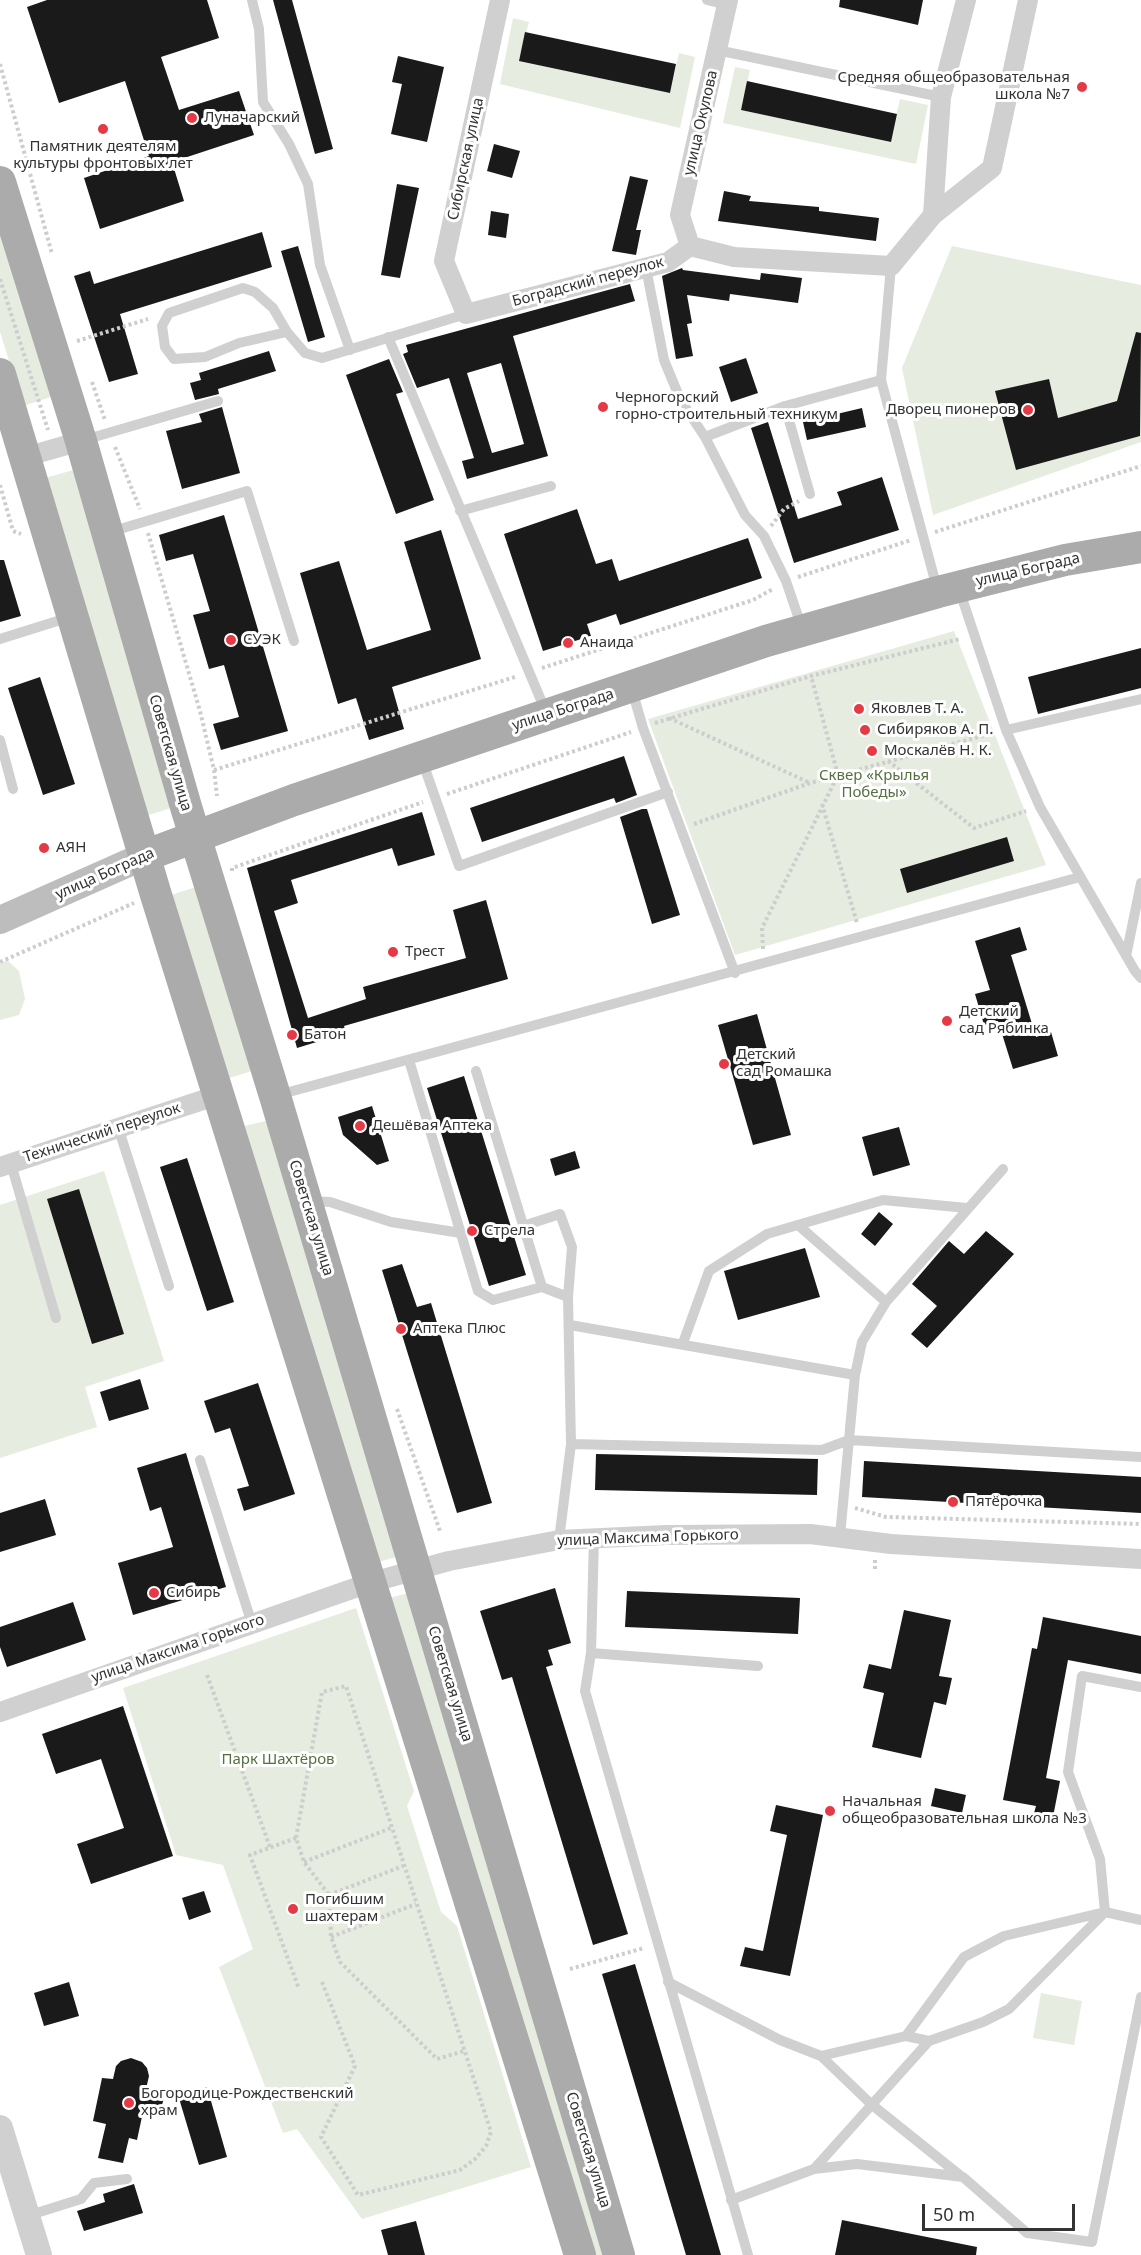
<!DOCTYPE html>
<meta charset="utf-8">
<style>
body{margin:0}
#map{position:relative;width:1141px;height:2255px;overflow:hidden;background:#fff;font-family:"Noto Sans",sans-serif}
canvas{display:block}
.scale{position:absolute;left:922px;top:2204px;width:153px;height:27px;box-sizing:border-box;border:3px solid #333;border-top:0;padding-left:8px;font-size:18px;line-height:21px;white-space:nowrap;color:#333;-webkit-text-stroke:4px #fff;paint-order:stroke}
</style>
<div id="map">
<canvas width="1141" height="2255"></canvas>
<div class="scale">50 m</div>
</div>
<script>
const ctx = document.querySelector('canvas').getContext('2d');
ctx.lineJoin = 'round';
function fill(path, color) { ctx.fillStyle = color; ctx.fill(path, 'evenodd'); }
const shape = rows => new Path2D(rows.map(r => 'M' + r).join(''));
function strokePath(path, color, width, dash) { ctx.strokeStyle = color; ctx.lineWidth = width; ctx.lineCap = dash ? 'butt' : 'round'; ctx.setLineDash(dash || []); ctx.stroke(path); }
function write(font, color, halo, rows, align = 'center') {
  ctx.font = font + ' "Noto Sans",sans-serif'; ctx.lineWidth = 6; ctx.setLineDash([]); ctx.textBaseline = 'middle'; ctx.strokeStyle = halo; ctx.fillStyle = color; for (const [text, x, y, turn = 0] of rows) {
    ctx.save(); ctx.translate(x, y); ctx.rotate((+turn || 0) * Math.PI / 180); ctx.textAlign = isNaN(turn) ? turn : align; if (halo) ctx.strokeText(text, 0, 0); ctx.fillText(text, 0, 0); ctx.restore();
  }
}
fill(shape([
 [513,18,529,22,519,60,670,93,679,53,695,57,680,128,500,84],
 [735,67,750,70,741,110,890,142,900,99,928,105,916,164,723,123],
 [0,223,54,396,23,406,0,332],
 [952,246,1141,285,1141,442,933,515,902,368],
 [77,469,174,807,142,817,45,478],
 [954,631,1046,865,735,955,648,719],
 [199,886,255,1070,226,1079,171,895],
 [7,960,19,971,25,999,19,1015,0,1020,0,964],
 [270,1120,403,1555,375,1563,240,1127],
 [104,1171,164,1361,85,1387,97,1427,0,1458,0,1205],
 [412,1592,609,2255,592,2255,386,1599],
 [356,1608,414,1791,407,1806,441,1912,457,1926,531,2167,362,2219,297,2129,283,2133,219,1967,253,1949,223,1865,176,1855,123,1688],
 [1041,1993,1082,2001,1074,2045,1033,2038]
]), '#e6ecdf');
fill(shape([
 [47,0,207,0,219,38,161,57,179,110,239,91,254,135,172,162,184,201,100,229,84,178,149,156,125,81,59,103,27,7],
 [273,0,292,0,333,149,315,154],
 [840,0,923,0,918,25,839,7],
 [525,32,676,64,670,93,519,61],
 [398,56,444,67,427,142,391,134,402,84,392,82],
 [747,81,897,114,891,142,741,110],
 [494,144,520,151,512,178,487,171],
 [630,176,648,180,636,230,641,230,636,255,612,251],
 [397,184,419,188,400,278,381,275],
 [724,191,751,196,749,201,819,207,819,211,879,218,876,241,718,221],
 [491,211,509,214,506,238,488,235],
 [262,232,272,267,120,314,138,374,109,382,74,276,90,271,94,284],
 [298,246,325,337,308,342,281,251],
 [682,268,683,270,760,280,761,273,802,278,798,303,730,294,729,301,687,295,692,323,687,324,693,356,676,359,662,276],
 [630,284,635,301,513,336,548,456,467,479,462,461,474,458,449,378,417,388,403,354,408,352,406,345],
 [501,363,524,444,492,453,467,373],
 [1136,332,1141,333,1140,436,1016,470,995,391,1049,379,1058,418,1117,401],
 [269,351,276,371,218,389,219,394,195,400,190,383,201,380,199,373],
 [746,358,758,393,731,402,719,367],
 [389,359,403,392,396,394,434,500,396,514,346,375],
 [222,407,240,473,182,489,166,431,202,422,199,414],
 [862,408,866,427,807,440,803,422],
 [768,422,798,519,842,505,837,492,882,477,899,530,794,563,751,428],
 [577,509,596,564,612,559,619,581,748,538,762,578,620,625,616,614,587,624,591,636,543,651,504,534],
 [224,515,288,731,221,750,213,724,239,717,224,665,209,669,193,615,210,611,193,554,166,561,159,535],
 [441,530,481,659,392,687,404,729,369,740,356,698,338,704,300,573,339,561,367,650,431,630,404,542],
 [0,560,4,560,21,616,0,622],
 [1141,648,1141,688,1038,714,1028,677],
 [40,677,75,784,43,795,8,688],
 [624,756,637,795,616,803,614,798,482,842,470,808],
 [642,809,647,809,680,915,652,924,620,817],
 [422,812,435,855,398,866,392,848,291,880,298,903,274,911,308,1018,366,999,363,987,466,958,453,910,486,900,508,979,344,1026,346,1033,297,1048,247,868],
 [1007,837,1014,861,907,893,900,869],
 [1020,927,1027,950,1011,955,1036,1037,1051,1032,1058,1056,1013,1069,998,1021,984,1025,975,994,990,990,975,941],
 [757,1014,791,1135,753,1145,718,1025],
 [464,1076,526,1275,489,1286,427,1088],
 [372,1106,389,1161,377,1165,343,1135,338,1117],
 [899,1127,910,1165,873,1176,862,1137],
 [575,1151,580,1168,555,1176,550,1159],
 [187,1158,234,1302,207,1311,160,1167],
 [79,1189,124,1334,92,1344,47,1199],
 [879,1212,893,1224,875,1246,861,1234],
 [986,1231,1014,1254,927,1348,911,1334,937,1306,912,1284,949,1241,964,1254],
 [805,1248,820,1297,738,1320,724,1271],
 [402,1264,417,1307,431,1303,492,1503,457,1513,382,1270],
 [140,1379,149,1409,109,1421,100,1392],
 [258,1383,295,1494,244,1511,237,1489,249,1486,230,1428,215,1433,204,1401],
 [186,1453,226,1587,133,1615,118,1563,173,1547,161,1507,150,1511,137,1468],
 [596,1454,818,1459,817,1495,595,1490],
 [864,1461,1141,1477,1141,1513,862,1497],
 [45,1499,56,1535,0,1552,0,1513],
 [555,1588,571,1643,548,1650,553,1665,546,1667,628,1934,593,1945,512,1677,502,1680,480,1611],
 [627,1591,800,1598,798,1634,625,1627],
 [73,1602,86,1640,7,1667,0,1647,0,1627],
 [904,1610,951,1620,939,1676,952,1678,946,1705,934,1702,921,1758,872,1747,884,1693,863,1688,869,1664,891,1669],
 [1043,1617,1141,1636,1141,1674,1068,1660,1046,1778,1060,1781,1053,1817,1034,1813,1036,1806,1003,1800,1032,1648,1037,1649],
 [123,1706,173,1856,91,1884,77,1844,124,1828,101,1759,56,1774,42,1734],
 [935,1788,966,1795,962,1813,931,1806],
 [776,1805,823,1815,790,1976,740,1966,745,1947,763,1951,787,1835,770,1831],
 [204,1891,211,1912,189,1920,182,1898],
 [635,1964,706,2204,721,2255,686,2255,602,1974],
 [69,1982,79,2016,44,2026,34,1993],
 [131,2058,142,2062,147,2068,149,2076,146,2089,165,2094,159,2116,143,2112,137,2140,129,2138,123,2163,98,2158,106,2124,93,2121,102,2078,113,2079,116,2066,121,2061],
 [207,2087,227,2157,199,2165,178,2095],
 [134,2184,143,2213,84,2231,77,2211,105,2202,103,2194],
 [842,2220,977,2247,976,2255,835,2255],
 [416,2221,425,2255,388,2255,381,2230]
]), '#1a1a1a');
strokePath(shape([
 [0,64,52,254],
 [0,279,48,430],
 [77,341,148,319],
 [92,382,105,420],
 [115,447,140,509],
 [0,485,13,531,21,534],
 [771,526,784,509,799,501],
 [935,532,1141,466],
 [148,533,200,711,214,770,217,796],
 [798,577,911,540],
 [542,668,753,600,773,589],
 [669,718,810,783],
 [655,723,811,676,960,639],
 [888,761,974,828,1026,811],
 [214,770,515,677],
 [447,794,631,732],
 [822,804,857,923],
 [694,824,810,783,993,733],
 [232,871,232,868,423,802],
 [763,949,762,928,838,775,811,676],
 [0,962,134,903],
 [397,1409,440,1531],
 [855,1508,886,1517,1141,1524],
 [875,1560,875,1570],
 [207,1675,270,1847],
 [296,1838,250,1855,299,1989],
 [304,1862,391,1828],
 [329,1895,403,1866],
 [331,1937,416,1904],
 [570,1969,644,1948],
 [322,1982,355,2066,321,2137,358,2195,460,2170,475,2159,486,2146,491,2132,346,1686,322,1692,296,1838,304,1862,329,1895,331,1937,340,1962,437,2059,464,2051]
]), '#cdcdcd', 4, [3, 3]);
strokePath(shape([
 [252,0,259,29,263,102,289,144,308,184,320,265,350,350],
 [707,0,727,5],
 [717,50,941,97],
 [891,266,881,380,937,588],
 [646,268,664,360,681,401,705,437,745,515,764,536,786,581,802,628],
 [287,332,239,343,205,357,174,359,165,347,162,326,169,313,243,288,255,292,273,308,287,332,305,353,322,358,466,314],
 [388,337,546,712],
 [705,437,785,406],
 [84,440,218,401],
 [810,494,785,406,881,380],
 [460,511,551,486],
 [110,532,247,491,294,641],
 [959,589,1006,730,1040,807,1135,971,1141,978],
 [0,639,70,617],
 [632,690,643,728,735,973],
 [1006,730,1141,699],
 [0,740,13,789],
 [422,760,459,866,668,792],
 [1126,956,1141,883],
 [409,1060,478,1291,493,1300,542,1287,568,1297],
 [476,1071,542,1287],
 [278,1095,1080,877],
 [118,1127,169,1286],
 [11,1164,56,1318],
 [309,1201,330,1202,391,1222,461,1233],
 [798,1225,886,1302],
 [523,1226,560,1214,572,1247,568,1297,571,1444,559,1540],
 [570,1325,855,1375],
 [683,1343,709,1271,767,1234,883,1200,967,1208],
 [571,1444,822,1450,849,1440,1141,1457],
 [200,1460,252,1624],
 [840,1536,855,1375,862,1342,886,1302,1003,1169],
 [594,1537,591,1653,585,1691,748,2255],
 [591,1653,758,1666],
 [1141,1687,1082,1676,1068,1772,1100,1859,1105,1912,1141,1920],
 [668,1982,780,2040,821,2056,871,2104,962,2177],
 [906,2036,964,1957,1004,1936,1105,1912],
 [821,2056,906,2036,929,2041,983,2022,1009,2009,1105,1912],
 [814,2169,929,2041],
 [731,2200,814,2169,857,2164,963,2177,1027,2233,1092,2242,1141,1997],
 [27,2216,81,2199,94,2183,127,2179]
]), '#d0d0d0', 10);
strokePath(shape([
 [500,0,444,261,466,314,668,262,690,246,734,257,891,266,933,215,992,168,1028,0],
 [933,215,941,97,966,0],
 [690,246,680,215,728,0],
 [25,457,81,441],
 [0,1167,203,1100],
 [0,1712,369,1583,449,1561,559,1540,666,1535,810,1534,891,1544,1141,1559]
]), '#d0d0d0', 20);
strokePath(shape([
 [0,2128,39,2255]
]), '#d0d0d0', 26);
strokePath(shape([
 [0,920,144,856]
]), '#bdbdbd', 28);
strokePath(shape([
 [0,182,81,441,186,807,275,1096,619,2255],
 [0,374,156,895,580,2255],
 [144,856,294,800,766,641,938,592,1065,560,1141,547]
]), '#ababab', 32);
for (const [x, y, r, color] of [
 [1082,87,6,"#e63946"],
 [192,118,6,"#e63946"],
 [103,129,6,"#e63946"],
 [603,407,6,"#e63946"],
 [1028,410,6,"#e63946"],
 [231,640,6,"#e63946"],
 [568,643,6,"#e63946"],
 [859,709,6,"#e63946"],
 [865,730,6,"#e63946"],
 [872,751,6,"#e63946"],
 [44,848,6,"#e63946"],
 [393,952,6,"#e63946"],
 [947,1021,6,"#e63946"],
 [292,1035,6,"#e63946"],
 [724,1064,6,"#e63946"],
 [360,1126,6,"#e63946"],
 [472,1231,6,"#e63946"],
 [401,1329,6,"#e63946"],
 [953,1502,6,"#e63946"],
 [154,1593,6,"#e63946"],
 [830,1811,6,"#e63946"],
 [293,1909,6,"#e63946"],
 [129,2103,6,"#e63946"]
]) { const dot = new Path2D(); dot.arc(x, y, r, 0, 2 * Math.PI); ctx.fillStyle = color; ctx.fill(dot); strokePath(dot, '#fff', 2); }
write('15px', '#333', '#fff', [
 ["Средняя общеобразовательная",1070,78,"right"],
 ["школа №7",1070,95,"right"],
 ["Луначарский",204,118],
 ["Памятник деятелям",103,147,"center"],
 ["культуры фронтовых лет",103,164,"center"],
 ["Черногорский",615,398],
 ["горно-строительный техникум",615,415],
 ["Дворец пионеров",1016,410,"right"],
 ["СУЭК",243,640],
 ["Анаида",580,643],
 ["Яковлев Т. А.",871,709],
 ["Сибиряков А. П.",877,730],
 ["Москалёв Н. К.",884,751],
 ["АЯН",56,848],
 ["Трест",405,952],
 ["Детский",959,1012],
 ["сад Рябинка",959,1029],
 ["Батон",304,1035],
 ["Детский",736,1055],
 ["сад Ромашка",736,1072],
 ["Дешёвая Аптека",372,1126],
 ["Стрела",484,1231],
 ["Аптека Плюс",413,1329],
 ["Пятёрочка",965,1502],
 ["Сибирь",166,1593],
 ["Начальная",842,1802],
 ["общеобразовательная школа №3",842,1819],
 ["Погибшим",305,1900],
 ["шахтерам",305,1917],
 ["Богородице-Рождественский",141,2094],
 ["храм",141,2111]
], 'left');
write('15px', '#333', '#fff', [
 ["улица Окулова",701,123,-77],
 ["Сибирская улица",466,159,-78],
 ["Боградский переулок",588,282,-15],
 ["улица Бограда",1028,570,-13],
 ["улица Бограда",563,710,-18],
 ["Советская улица",170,753,74],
 ["улица Бограда",105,874,-24],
 ["Технический переулок",102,1133,-18],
 ["Советская улица",311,1218,73],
 ["улица Максима Горького",648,1538,-2],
 ["улица Максима Горького",178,1649,-19],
 ["Советская улица",450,1684,73],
 ["Советская улица",588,2150,73]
]);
write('15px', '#56703f', '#fff', [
 ["Сквер «Крылья",874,776],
 ["Победы»",874,793],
 ["Парк Шахтёров",278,1760]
]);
</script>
